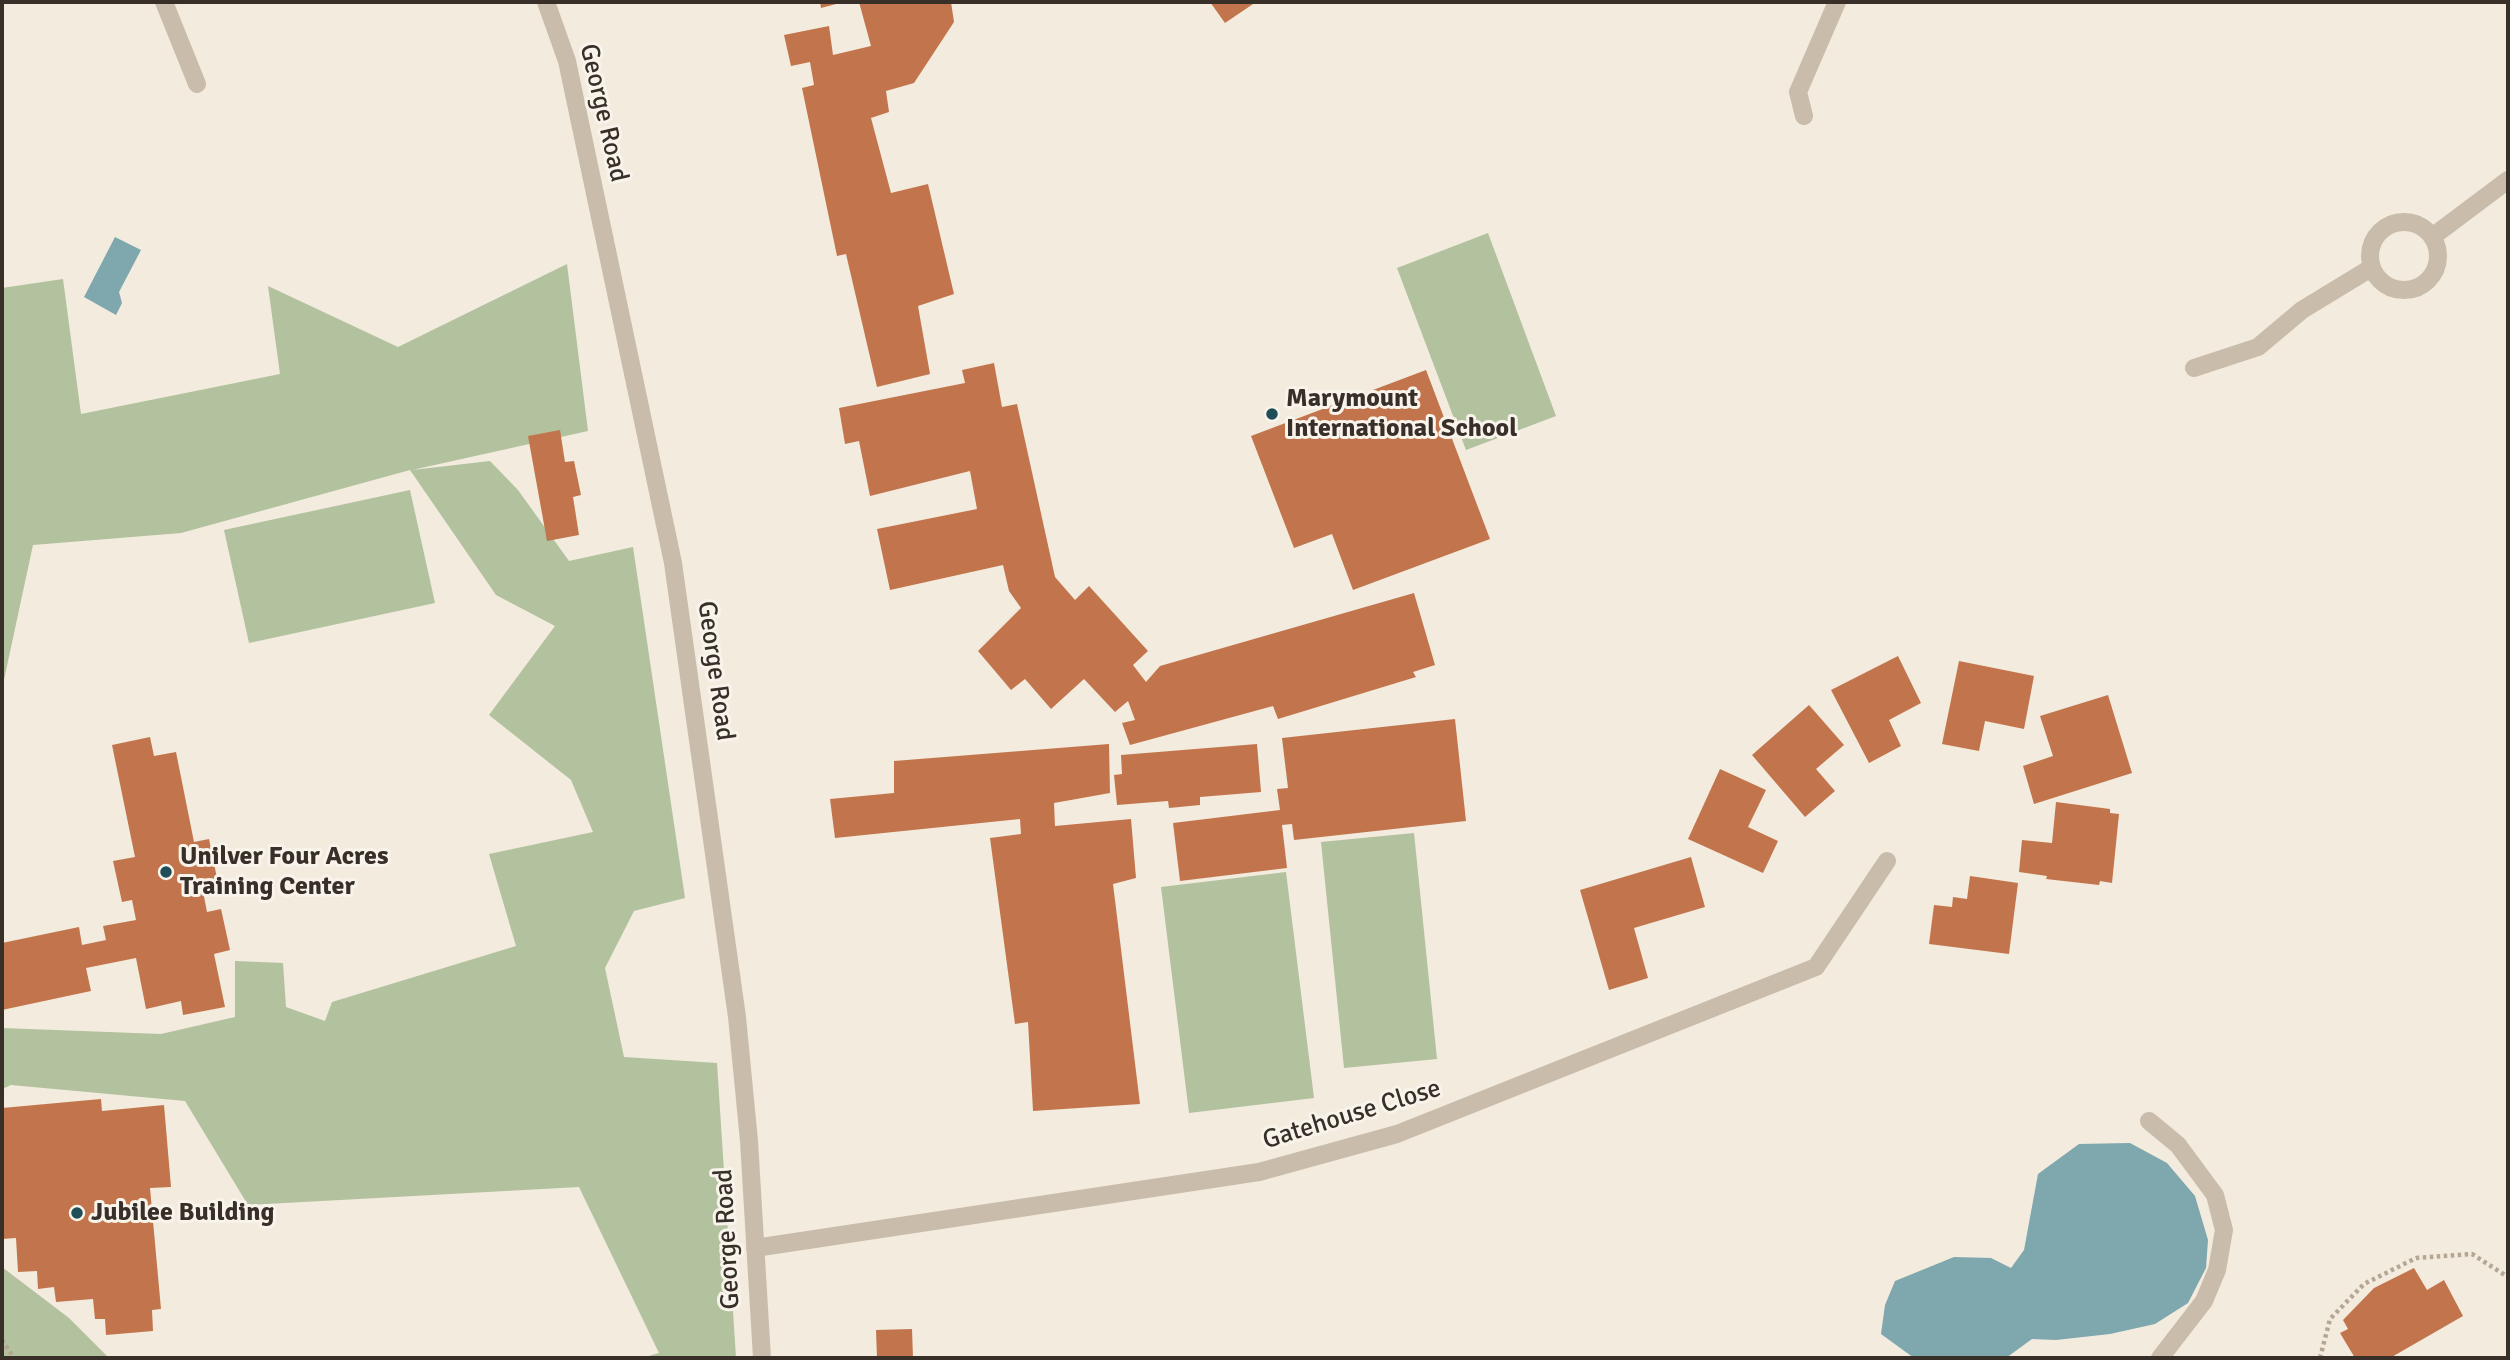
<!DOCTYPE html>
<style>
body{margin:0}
#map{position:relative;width:2510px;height:1360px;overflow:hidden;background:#f2ebde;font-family:Signika,sans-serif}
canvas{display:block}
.frame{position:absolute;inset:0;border:4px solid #382f29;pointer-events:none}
</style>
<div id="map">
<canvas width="2510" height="1360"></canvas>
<div class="frame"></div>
</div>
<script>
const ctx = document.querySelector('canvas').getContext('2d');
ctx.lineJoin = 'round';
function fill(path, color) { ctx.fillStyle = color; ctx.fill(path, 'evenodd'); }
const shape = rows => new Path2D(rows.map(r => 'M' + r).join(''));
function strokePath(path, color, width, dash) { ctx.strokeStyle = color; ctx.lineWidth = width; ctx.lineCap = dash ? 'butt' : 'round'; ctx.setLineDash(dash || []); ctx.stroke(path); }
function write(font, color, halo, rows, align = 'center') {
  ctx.font = font + ' Signika,sans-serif'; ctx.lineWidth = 6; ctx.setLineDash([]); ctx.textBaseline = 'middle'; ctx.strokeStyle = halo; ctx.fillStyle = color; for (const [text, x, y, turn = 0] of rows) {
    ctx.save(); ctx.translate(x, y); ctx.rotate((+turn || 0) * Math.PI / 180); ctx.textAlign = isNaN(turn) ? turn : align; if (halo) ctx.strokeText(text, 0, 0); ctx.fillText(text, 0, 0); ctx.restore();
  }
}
fill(shape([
 [1488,233,1556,416,1466,450,1397,268],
 [567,264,588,431,412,470,490,461,518,490,569,561,633,547,685,898,634,911,605,968,624,1057,717,1063,736,1358,642,1358,659,1353,579,1187,248,1205,185,1101,11,1085,2,1089,2,1028,161,1034,235,1017,235,961,283,963,286,1007,325,1021,332,1002,516,946,489,854,593,832,571,780,489,715,555,626,496,595,410,470,181,533,33,545,2,689,2,288,63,279,81,414,280,374,268,286,398,347],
 [410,490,435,603,249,643,224,530],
 [1414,833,1437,1059,1344,1068,1321,842],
 [1286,872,1314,1098,1189,1113,1161,887],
 [2,1267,69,1318,109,1358,2,1358]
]), '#b2c19e');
fill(shape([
 [115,237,141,250,119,292,122,303,116,315,84,297],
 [2130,1143,2167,1163,2195,1196,2208,1240,2206,1268,2188,1303,2155,1324,2110,1334,2056,1340,2032,1339,2006,1358,1914,1358,1881,1334,1885,1305,1895,1281,1954,1257,1991,1258,2011,1268,2024,1250,2038,1174,2079,1144]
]), '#7ea7ae');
fill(shape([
 [820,2,840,2,840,3,821,8],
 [859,2,951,2,954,22,914,83,886,91,889,112,871,118,891,193,928,184,954,294,918,306,930,374,877,387,846,254,837,256,802,88,814,85,810,62,791,66,784,35,829,26,833,55,871,46],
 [1210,2,1256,2,1225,23],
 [994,363,1002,407,1017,404,1055,577,1075,600,1089,586,1148,651,1133,665,1146,682,1160,666,1414,593,1435,665,1413,672,1416,677,1278,719,1273,706,1130,745,1122,723,1135,720,1128,701,1115,712,1084,679,1051,709,1025,679,1011,690,978,651,1021,608,1009,591,1003,565,890,590,877,529,977,509,970,471,870,496,859,441,845,444,839,408,965,383,962,370],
 [1426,370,1490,539,1353,590,1332,534,1294,548,1251,436],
 [560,430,565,462,574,461,581,495,573,497,579,535,547,541,528,436],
 [1898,656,1921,703,1889,720,1901,746,1869,763,1831,690],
 [1959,661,2034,676,2024,729,1985,721,1979,751,1942,744],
 [2108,695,2132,773,2034,804,2023,766,2053,756,2040,716],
 [1809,705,1844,745,1816,769,1835,791,1805,817,1752,755],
 [1455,719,1466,821,1294,840,1292,824,1282,825,1287,868,1180,881,1173,823,1280,810,1277,789,1288,788,1282,738],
 [150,737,154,756,176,752,194,842,209,839,218,883,202,886,207,912,221,909,230,950,214,954,225,1007,183,1015,181,1001,146,1009,136,958,86,968,91,991,2,1010,2,943,79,927,82,945,106,940,103,926,136,920,132,900,122,902,113,861,135,857,112,745],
 [1109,744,1110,793,1054,803,1055,826,1131,819,1136,878,1113,884,1140,1104,1033,1111,1028,1022,1015,1024,990,838,1021,834,1020,819,835,838,830,799,894,793,894,761],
 [1257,744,1261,792,1200,797,1200,805,1169,808,1168,801,1117,805,1114,775,1122,774,1121,755],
 [1720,769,1766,790,1748,827,1778,841,1763,873,1688,839],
 [2056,802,2110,809,2110,813,2119,814,2112,883,2100,881,2099,885,2046,879,2047,876,2019,872,2022,840,2052,843],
 [1691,857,1705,907,1634,928,1648,978,1609,990,1580,890],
 [1970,876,2018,883,2009,954,1929,944,1934,905,1952,907,1953,897,1967,899],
 [101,1099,102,1111,164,1105,171,1187,150,1188,161,1309,152,1310,153,1331,106,1335,105,1319,95,1319,93,1299,56,1302,54,1287,38,1289,37,1271,18,1272,16,1238,2,1239,2,1108],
 [2414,1268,2427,1290,2444,1280,2463,1316,2390,1358,2355,1358,2340,1333,2348,1329,2343,1320,2374,1288],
 [912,1329,913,1358,877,1358,876,1330]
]), '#c2754c');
strokePath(shape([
 [2,1340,14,1358],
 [2320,1358,2330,1319,2364,1284,2416,1258,2472,1254,2508,1277]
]), '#b6a694', 4.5, [3.5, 3.5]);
strokePath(shape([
 [2194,368,2258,347,2302,310,2371,268],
 [2149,1121,2178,1145,2215,1195,2224,1230,2217,1270,2204,1301,2160,1358]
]), '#cabcaa', 18);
strokePath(shape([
 [164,2,197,84],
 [546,2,567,61,673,563,737,1017,749,1141,762,1358],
 [1804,116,1798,92,1837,2],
 '2370 256a34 34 0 1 1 68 0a34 34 0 1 1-68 0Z',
 [2432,237,2508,180],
 [755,1248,1259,1172,1397,1134,1816,967,1887,861]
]), '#cabcaa', 18);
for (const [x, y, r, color] of [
 [1272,414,7,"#204e58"],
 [166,872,7,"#204e58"],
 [77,1213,7,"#204e58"]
]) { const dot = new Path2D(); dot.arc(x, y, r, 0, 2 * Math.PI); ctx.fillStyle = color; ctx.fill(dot); strokePath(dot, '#f9f4eb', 2.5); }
write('26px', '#382f29', '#f9f4eb', [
 ["George Road",603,113,77],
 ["George Road",715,671,82],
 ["Gatehouse Close",1352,1115,-17],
 ["George Road",728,1239,-93]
]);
write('bold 26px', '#382f29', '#f9f4eb', [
 ["Marymount",1286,399],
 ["International School",1286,429],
 ["Unilver Four Acres",180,857],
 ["Training Center",180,887],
 ["Jubilee Building",91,1213]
], 'left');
</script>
